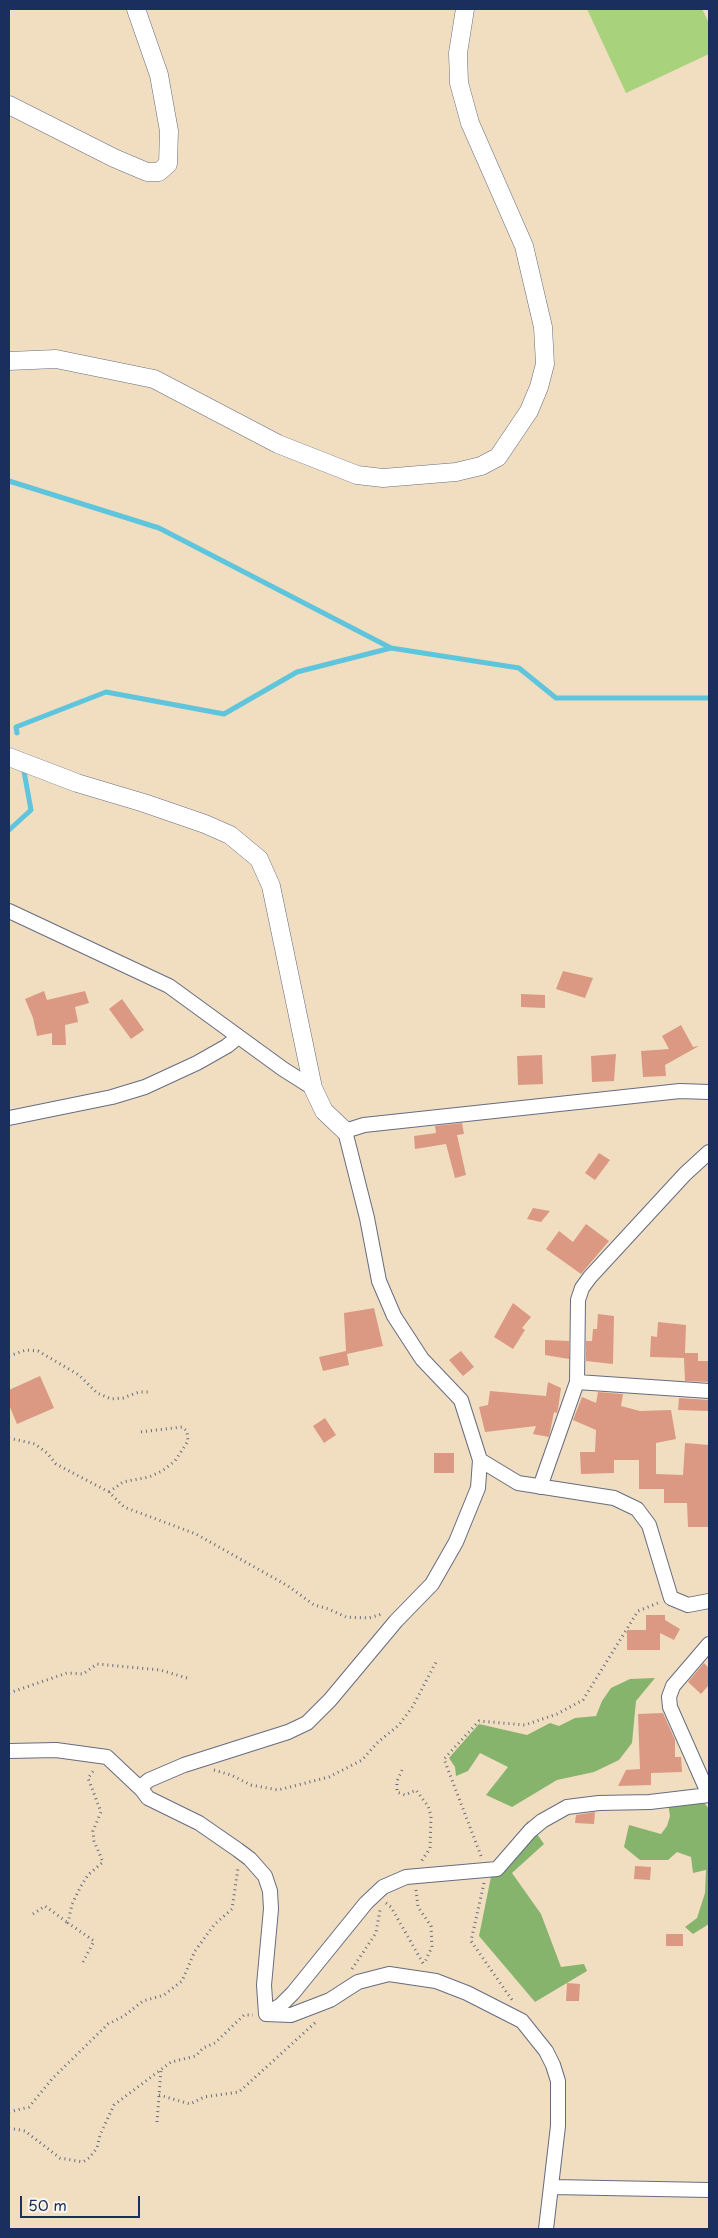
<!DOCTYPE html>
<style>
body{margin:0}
#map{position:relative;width:718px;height:2238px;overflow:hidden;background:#f1dec0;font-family:"Playpen Sans",sans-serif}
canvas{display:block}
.frame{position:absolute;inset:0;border:10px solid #1b2f5e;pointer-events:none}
.scale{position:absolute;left:20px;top:2196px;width:120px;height:22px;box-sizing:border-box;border:2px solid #1b2f5e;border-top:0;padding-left:6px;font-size:15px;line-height:18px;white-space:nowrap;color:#1b2f5e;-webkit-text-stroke:4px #fbf7ec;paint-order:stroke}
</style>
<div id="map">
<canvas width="718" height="2238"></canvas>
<div class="frame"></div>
<div class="scale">50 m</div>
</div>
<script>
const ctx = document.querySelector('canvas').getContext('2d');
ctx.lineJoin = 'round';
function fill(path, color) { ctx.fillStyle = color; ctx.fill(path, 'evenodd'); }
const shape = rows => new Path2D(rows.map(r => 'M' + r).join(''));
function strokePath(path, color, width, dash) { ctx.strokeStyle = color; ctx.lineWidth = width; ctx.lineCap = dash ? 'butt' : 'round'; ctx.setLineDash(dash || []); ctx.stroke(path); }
fill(shape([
 [587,9,702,9,709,23,709,54,626,93]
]), '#a9d27d');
fill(shape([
 [655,1678,636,1701,632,1743,619,1760,594,1772,557,1780,512,1807,486,1795,508,1767,480,1753,468,1771,456,1776,455,1767,449,1758,479,1724,527,1735,550,1723,559,1726,575,1718,596,1716,602,1701,611,1688,630,1679],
 [695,1791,709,1809,709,1924,693,1934,685,1927,697,1918,705,1893,706,1870,693,1873,691,1857,677,1852,668,1860,640,1860,624,1847,629,1825,661,1834,667,1826,670,1816,668,1803],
 [528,1821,544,1844,512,1873,541,1914,561,1967,584,1964,587,1971,535,2002,479,1936,494,1862]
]), '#86b46c');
strokePath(shape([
 [9,481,159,528,391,648,519,668,556,698,709,698],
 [17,733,16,727,106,692,224,714,297,672,391,648],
 [9,830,31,810,23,766]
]), '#5ec5dc', 5);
fill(shape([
 [563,971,593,978,585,998,556,989],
 [44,991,47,1000,85,991,89,1003,75,1007,78,1022,65,1025,66,1045,52,1045,52,1033,37,1036,33,1018,25,999],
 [521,994,545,995,545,1008,521,1007],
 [122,999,144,1030,131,1039,109,1009],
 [681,1025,693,1047,699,1046,665,1065,666,1076,643,1077,641,1051,669,1049,662,1036],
 [616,1054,614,1081,592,1082,591,1056],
 [542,1055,543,1084,518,1085,517,1056],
 [462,1123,464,1134,457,1135,466,1175,455,1178,446,1144,415,1149,414,1136,436,1133,435,1126],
 [599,1153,610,1160,595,1180,585,1173],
 [533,1208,550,1211,541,1222,527,1219],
 [586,1224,609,1241,581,1274,546,1249,559,1231,573,1242],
 [513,1303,531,1317,522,1328,525,1330,513,1349,494,1337],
 [374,1308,383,1346,347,1354,349,1365,323,1371,319,1357,346,1351,344,1313],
 [598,1314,614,1316,613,1364,586,1361,586,1341,592,1341,593,1329,597,1329],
 [658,1322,686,1325,685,1353,698,1353,698,1361,709,1361,709,1382,685,1381,684,1358,650,1357,651,1336,657,1337],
 [545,1340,569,1341,569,1359,545,1355],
 [461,1351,474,1367,463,1376,449,1360],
 [40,1376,54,1408,17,1424,9,1405,9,1390],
 [548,1382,561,1388,558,1409,557,1413,554,1412,549,1437,533,1434,536,1426,485,1432,479,1407,488,1405,490,1391,546,1396],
 [598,1392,623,1394,621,1406,640,1411,671,1410,676,1439,656,1443,656,1474,683,1475,685,1443,709,1445,709,1527,688,1527,687,1503,664,1503,664,1489,639,1489,639,1460,614,1460,614,1473,581,1474,580,1452,595,1452,596,1430,573,1420,582,1397,596,1403],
 [679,1398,709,1400,709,1411,678,1410],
 [325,1418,336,1435,324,1443,313,1426],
 [434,1453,454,1453,454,1473,434,1473],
 [646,1615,665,1615,665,1620,680,1629,674,1640,660,1633,660,1650,627,1650,627,1630,646,1630],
 [704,1663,709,1668,709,1685,701,1694,688,1682],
 [663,1713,675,1740,675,1757,681,1757,682,1772,651,1773,651,1785,618,1786,626,1770,640,1769,638,1714],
 [595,1812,594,1824,575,1823,576,1815],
 [635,1866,651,1867,650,1880,634,1879],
 [666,1934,683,1934,683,1946,666,1946],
 [567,1983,580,1984,579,2001,566,2001]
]), '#db9882');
const minor = shape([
 [9,911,169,986,283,1069,313,1088],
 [9,1118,112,1097,145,1087,197,1063,227,1046,238,1037],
 [577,1382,578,1300,582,1288,590,1277,685,1174,709,1152],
 [480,1460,518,1483,614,1498,637,1509,649,1525,671,1598,688,1605,709,1601],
 [540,1487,577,1382,709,1391],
 [709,1644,673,1686,669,1697,670,1707,709,1795],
 [9,1751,56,1750,107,1757,142,1790],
 [266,2014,281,2005,293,1993,366,1903,383,1887,406,1877,497,1869,530,1831,542,1821,567,1807,599,1803,650,1802,709,1795],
 [552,2187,709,2190],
 [546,2229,558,2126,558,2081,553,2065,546,2051,522,2021,467,1993,436,1981,389,1974,358,1982,330,2000,291,2015,266,2014,264,1985,271,1909,270,1891,265,1876,250,1859,238,1850,199,1823,148,1798,142,1790,144,1784,149,1780,184,1765,288,1732,307,1723,330,1700,396,1621,432,1584,456,1542,478,1488,480,1460,461,1400,422,1359,394,1316,379,1281,367,1218,345,1131,364,1125,680,1091,709,1092]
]);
const tertiary = shape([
 [9,105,114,158,147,172,159,172,168,164,169,131,159,75,136,9],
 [9,361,56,359,154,379,278,444,357,475,383,478,456,472,481,466,498,457,529,411,539,387,545,364,543,327,524,246,470,123,459,83,458,53,465,9],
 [9,757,77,783,144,803,205,824,230,835,259,859,271,886,313,1088,324,1111,345,1131]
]);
strokePath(minor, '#666c80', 16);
strokePath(tertiary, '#666c80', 19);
strokePath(shape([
 [9,1356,26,1350,38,1351,79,1375,97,1393,111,1399,123,1398,139,1392,150,1392],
 [9,1438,35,1444,47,1453,56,1464,109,1492,124,1507,196,1534,288,1586,314,1605,326,1608,346,1617,369,1618,382,1614],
 [109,1492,123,1482,149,1477,162,1471,175,1461,188,1441,187,1431,182,1427,140,1432],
 [9,1693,67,1673,83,1674,97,1664,160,1670,187,1678],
 [214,1770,231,1775,251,1785,278,1790,329,1777,362,1760,378,1742,399,1725,413,1706,436,1662],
 [402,1770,397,1781,397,1792,405,1795,416,1790,428,1806,431,1816,430,1848,421,1862],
 [481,1856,444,1759,479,1721,525,1725,557,1714,583,1700,638,1611,658,1603],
 [484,1883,471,1941,512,2000],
 [416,1890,418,1907,431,1926,432,1947,424,1964],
 [386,1903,391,1907,424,1965],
 [33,1914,45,1906,68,1923],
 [83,1962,94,1941,68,1923,72,1904,81,1886,88,1875,103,1862,94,1841,93,1831,101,1812,88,1778,94,1770],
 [352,1969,376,1933,380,1910],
 [159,2095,190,2104,204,2097,239,2092,317,2021],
 [9,2112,29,2107,52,2079,108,2024,124,2016,143,2001,164,1995,182,1981,195,1951,214,1925,232,1909,238,1868],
 [157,2122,161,2069],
 [9,2128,25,2131,60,2158,83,2162,89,2158,97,2148,100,2135,114,2105,171,2062,196,2056,203,2048,215,2043,244,2015,253,2015]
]), '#666c80', 3, [1, 4]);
strokePath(minor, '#fff', 14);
strokePath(tertiary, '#fff', 18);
</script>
